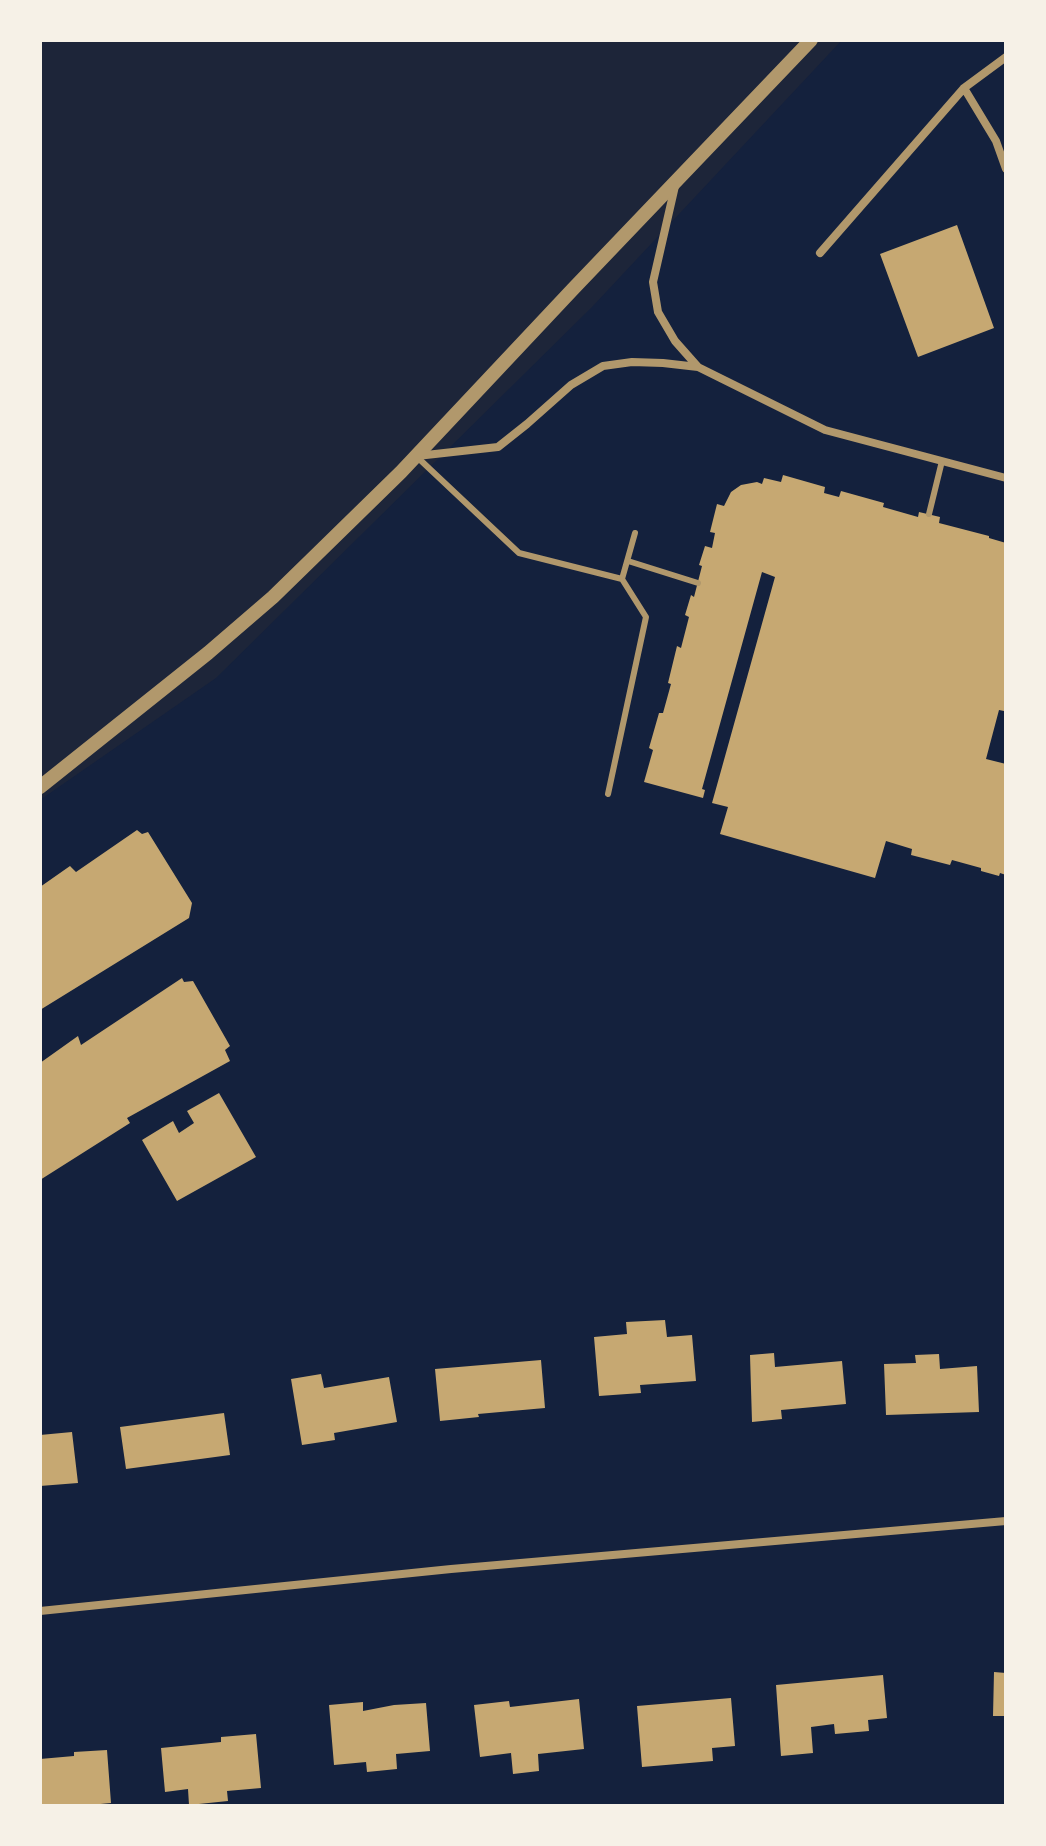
<!DOCTYPE html>
<style>
body{margin:0}
#map{position:relative;width:1046px;height:1846px;overflow:hidden;background:#14213d;font-family:Inter,sans-serif}
canvas{display:block}
.frame{position:absolute;inset:0;border:42px solid #f6f1e7;pointer-events:none}
</style>
<div id="map">
<canvas width="1046" height="1846"></canvas>
<div class="frame"></div>
</div>
<script>
const ctx = document.querySelector('canvas').getContext('2d');
ctx.lineJoin = 'round';
function fill(path, color) { ctx.fillStyle = color; ctx.fill(path, 'evenodd'); }
const shape = rows => new Path2D(rows.map(r => 'M' + r).join(''));
function strokePath(path, color, width, dash) { ctx.strokeStyle = color; ctx.lineWidth = width; ctx.lineCap = dash ? 'butt' : 'round'; ctx.setLineDash(dash || []); ctx.stroke(path); }
fill(shape([
 [40,40,842,40,592,307,216,678,40,800]
]), '#1d2539');
fill(shape([
 [957,225,994,328,918,357,880,254],
 [783,475,825,487,824,493,839,497,841,491,884,503,883,507,918,517,919,512,940,517,939,523,989,536,989,538,1006,543,1005,685,1006,704,1004,711,999,710,986,759,1006,764,1006,875,1000,873,999,876,981,871,981,868,952,860,950,865,911,855,912,849,886,841,875,878,720,834,728,807,712,803,775,577,762,572,702,789,705,790,703,798,644,782,653,750,649,748,659,713,663,713,671,684,668,683,677,646,681,648,689,617,685,615,691,595,694,597,702,566,699,565,705,546,712,548,715,533,710,532,717,504,724,506,731,492,741,485,757,482,762,484,764,478,781,482],
 [137,830,142,834,148,832,192,903,189,918,40,1010,40,887,70,866,76,872],
 [182,978,184,982,193,981,230,1046,225,1050,230,1061,127,1118,130,1123,40,1180,40,1063,78,1036,81,1045],
 [219,1093,256,1157,177,1201,142,1140,173,1121,179,1133,194,1123,187,1111],
 [665,1320,667,1337,692,1335,696,1381,640,1385,641,1393,599,1396,594,1337,627,1334,626,1322],
 [774,1353,775,1367,842,1361,846,1404,781,1410,782,1419,752,1422,750,1355],
 [939,1354,940,1369,977,1366,979,1412,886,1415,884,1364,916,1363,915,1355],
 [541,1360,545,1408,478,1414,479,1417,440,1421,435,1369],
 [321,1374,324,1388,389,1377,397,1422,334,1433,335,1440,302,1445,291,1379],
 [224,1413,230,1455,126,1469,120,1427],
 [72,1432,78,1483,40,1486,40,1435],
 [994,1672,1006,1673,1006,1716,993,1716],
 [883,1675,887,1718,868,1720,869,1731,835,1734,834,1724,811,1727,813,1753,781,1756,776,1685],
 [731,1698,735,1746,712,1748,713,1761,642,1767,637,1706],
 [579,1699,584,1749,538,1754,539,1771,513,1774,511,1753,480,1757,474,1705,509,1701,510,1707],
 [363,1702,363,1711,394,1705,426,1703,430,1751,396,1754,397,1769,367,1772,366,1762,334,1765,329,1705],
 [256,1734,261,1788,227,1791,228,1801,189,1805,188,1789,165,1792,161,1748,221,1742,221,1737],
 [107,1750,111,1803,79,1806,40,1806,40,1759,74,1756,74,1752]
]), '#c6a872');
strokePath(shape([
 [416,456,519,553,622,579,635,533],
 [929,514,942,461],
 [628,561,698,583],
 [608,794,646,617,622,579]
]), '#b1986c', 6);
strokePath(shape([
 [964,88,996,141,1006,169],
 [820,253,964,88,1006,57],
 [698,367,825,430,1006,478],
 [417,456,498,447,527,424,571,385,603,366,632,362,663,363,698,367,675,341,658,312,653,282,675,186],
 [40,1611,451,1569,1006,1521]
]), '#b1986c', 8);
strokePath(shape([
 [40,787,208,653,273,597,313,558,401,472,573,289,811,40]
]), '#b1986c', 14);
</script>
